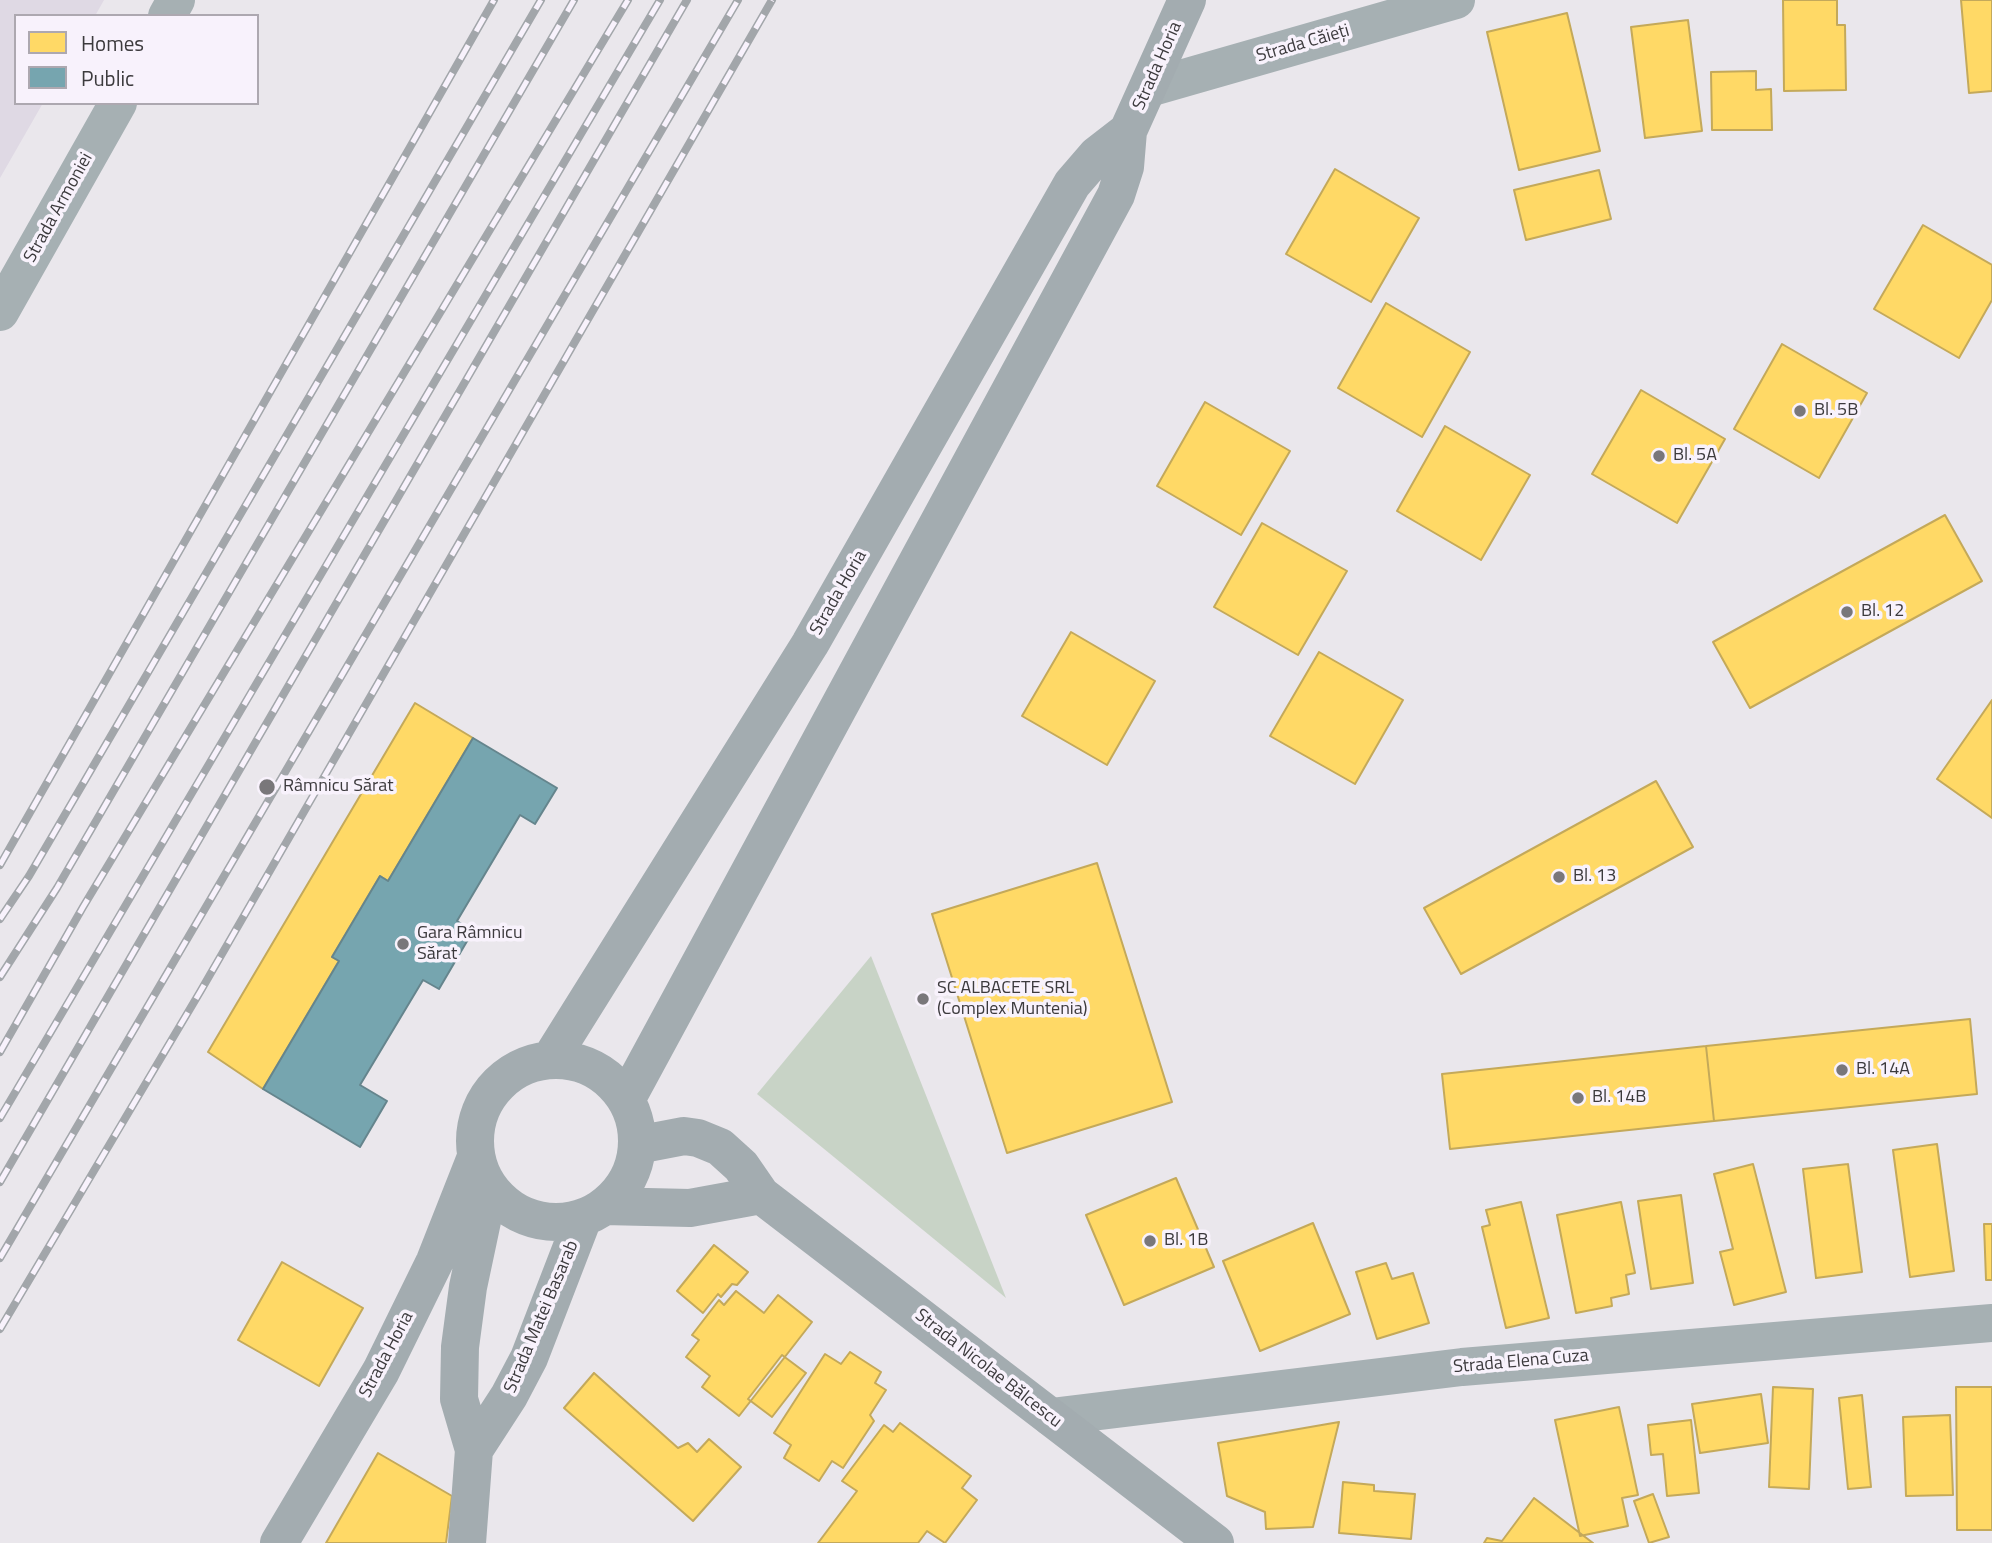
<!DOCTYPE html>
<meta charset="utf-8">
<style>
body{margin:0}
#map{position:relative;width:1992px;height:1543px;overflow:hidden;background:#eae7ec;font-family:"Titillium Web",sans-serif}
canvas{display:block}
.legend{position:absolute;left:14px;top:14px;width:245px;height:91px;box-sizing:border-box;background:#f8f2fc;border:2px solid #ada8b0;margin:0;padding:9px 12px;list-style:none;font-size:21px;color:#3c3a3d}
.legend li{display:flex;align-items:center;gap:14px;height:35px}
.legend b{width:35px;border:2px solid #ada8b0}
</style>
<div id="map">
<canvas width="1992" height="1543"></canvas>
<ul class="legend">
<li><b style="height:19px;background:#ffd966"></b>Homes</li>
<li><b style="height:19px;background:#76a5af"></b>Public</li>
</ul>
</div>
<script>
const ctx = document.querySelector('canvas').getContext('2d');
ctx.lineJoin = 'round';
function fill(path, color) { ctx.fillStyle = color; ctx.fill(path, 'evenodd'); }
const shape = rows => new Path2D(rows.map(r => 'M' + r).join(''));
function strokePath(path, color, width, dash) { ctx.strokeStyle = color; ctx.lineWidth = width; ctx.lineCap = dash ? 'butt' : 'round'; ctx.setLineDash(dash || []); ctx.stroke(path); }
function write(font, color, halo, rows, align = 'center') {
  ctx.font = font + ' "Titillium Web",sans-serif'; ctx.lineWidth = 7; ctx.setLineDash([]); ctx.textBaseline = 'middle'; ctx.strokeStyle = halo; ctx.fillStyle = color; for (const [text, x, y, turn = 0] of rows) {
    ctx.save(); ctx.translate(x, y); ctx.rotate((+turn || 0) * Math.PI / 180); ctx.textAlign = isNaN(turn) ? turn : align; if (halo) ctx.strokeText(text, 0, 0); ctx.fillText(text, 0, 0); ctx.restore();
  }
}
fill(shape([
 [0,0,104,0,95,16,16,16,16,103,43,103,0,178]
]), '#dfd9e4');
fill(shape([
 [871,956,1006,1298,757,1094]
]), '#c8d3c6');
const homes = shape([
 [1783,0,1837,0,1837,25,1845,25,1846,90,1784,91,1783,0],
 [1961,0,1992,0,1992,91,1969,93,1961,0],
 [1567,13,1600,151,1519,170,1487,32,1567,13],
 [1688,20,1702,131,1645,138,1631,27,1688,20],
 [1756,71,1756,90,1771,89,1772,130,1712,130,1711,72,1756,71],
 [1335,169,1419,218,1371,302,1286,254,1335,169],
 [1599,170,1611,219,1526,240,1514,190,1599,170],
 [1923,225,1992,265,1992,300,1959,358,1874,309,1923,225],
 [1386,303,1470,352,1422,437,1338,388,1386,303],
 [1782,344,1867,393,1819,478,1734,429,1782,344],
 [1641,390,1725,439,1677,523,1592,474,1641,390],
 [1205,402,1290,451,1241,535,1157,486,1205,402],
 [1445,426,1530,475,1481,560,1397,511,1445,426],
 [1945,515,1982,581,1750,708,1713,642,1945,515],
 [1262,523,1347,571,1298,655,1214,607,1262,523],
 [1071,632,1155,681,1107,765,1022,716,1071,632],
 [1319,652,1403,700,1355,784,1270,736,1319,652],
 [1992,700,1992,818,1937,779,1992,700],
 [415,703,473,738,388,881,380,876,332,957,339,961,263,1089,208,1052,415,703],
 [1656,781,1693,847,1461,974,1424,908,1656,781],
 [1097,863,1172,1102,1007,1153,932,914,1097,863],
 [1970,1019,1977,1094,1714,1121,1706,1046,1970,1019],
 [1706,1046,1714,1121,1450,1149,1442,1074,1706,1046],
 [1937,1144,1954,1271,1910,1277,1893,1150,1937,1144],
 [1753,1164,1786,1292,1734,1305,1720,1252,1733,1249,1714,1174,1753,1164],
 [1848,1164,1862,1272,1816,1278,1803,1169,1848,1164],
 [1176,1178,1214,1267,1124,1305,1086,1215,1176,1178],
 [1681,1195,1693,1283,1651,1289,1638,1201,1681,1195],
 [1521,1202,1549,1318,1506,1328,1482,1227,1490,1225,1486,1210,1521,1202],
 [1621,1202,1635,1273,1626,1275,1629,1294,1611,1298,1612,1306,1576,1313,1557,1215,1621,1202],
 [1313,1223,1350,1314,1260,1351,1223,1261,1313,1223],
 [1984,1224,1992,1224,1992,1280,1986,1280,1984,1224],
 [714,1245,748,1272,737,1285,732,1284,721,1297,718,1294,703,1313,677,1291,714,1245],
 [282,1262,363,1308,319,1386,238,1340,282,1262],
 [1386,1263,1392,1279,1413,1273,1429,1323,1377,1339,1356,1272,1386,1263],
 [736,1291,764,1313,778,1295,812,1322,739,1416,702,1387,710,1376,686,1357,699,1340,692,1335,719,1300,724,1305,736,1291],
 [850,1352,881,1372,875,1383,886,1390,870,1415,874,1421,843,1468,832,1461,819,1481,784,1458,791,1445,774,1433,825,1354,841,1364,850,1352],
 [782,1355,806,1373,772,1417,748,1399,782,1355],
 [594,1373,678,1448,688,1443,697,1452,709,1439,741,1467,693,1521,564,1408,594,1373],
 [1773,1387,1813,1389,1809,1489,1769,1487,1773,1387],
 [1956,1387,1992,1387,1992,1530,1957,1530,1956,1387],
 [1761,1394,1768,1443,1700,1453,1692,1404,1761,1394],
 [1862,1395,1871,1487,1848,1489,1839,1398,1862,1395],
 [1619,1407,1638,1495,1622,1498,1628,1526,1580,1536,1555,1420,1619,1407],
 [1950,1415,1953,1495,1906,1496,1903,1417,1950,1415],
 [1691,1420,1699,1493,1667,1496,1663,1454,1651,1455,1648,1425,1691,1420],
 [1339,1422,1313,1527,1266,1529,1265,1512,1227,1496,1218,1443,1339,1422],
 [900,1423,971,1476,962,1488,977,1500,945,1543,927,1531,918,1543,818,1543,857,1491,842,1481,884,1425,893,1432,900,1423],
 [378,1453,452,1496,446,1543,326,1543,378,1453],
 [1343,1482,1374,1485,1374,1491,1415,1494,1411,1539,1339,1533,1343,1482],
 [1653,1494,1669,1537,1649,1543,1634,1501,1653,1494],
 [1534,1498,1593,1543,1484,1543,1487,1538,1502,1541,1534,1498]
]);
fill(homes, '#ffd966');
strokePath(homes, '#c4a95a', 2);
const public = shape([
 [473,738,557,788,535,824,520,815,457,921,473,931,439,989,423,980,360,1085,387,1101,360,1147,263,1089,339,961,332,957,380,876,388,881,473,738]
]);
fill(public, '#76a5af');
strokePath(public, '#65858d', 2);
strokePath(shape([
 [167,16,176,0],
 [1149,88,1456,0],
 [0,312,118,103],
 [1051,1417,1462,1367,1992,1323]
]), '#a6b0b3', 38);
strokePath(shape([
 '475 1141a81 81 0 1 1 162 0a81 81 0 1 1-162 0Z',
 [550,1060,810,644,1072,184,1097,155,1128,131],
 [626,1100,1116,195,1125,167,1128,131,1187,0],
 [637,1145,684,1136,698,1138,720,1147,741,1166,761,1195,1215,1543],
 [604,1206,690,1208,761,1195],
 [474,1450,509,1396,529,1358,583,1218],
 [279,1543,381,1371,435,1261,476,1157],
 [467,1543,474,1450,459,1399,460,1347,468,1287,489,1188]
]), '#a3acb0', 38);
const rail = shape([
 [0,865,494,0],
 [0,919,29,876,541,0],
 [0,977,57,888,574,0],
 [0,1052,83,907,628,0],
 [0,1118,660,0],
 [0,1182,687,0],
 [0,1258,738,0],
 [0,1329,200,992,772,0]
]);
strokePath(rail, '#a2a6aa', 8);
strokePath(rail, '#f8f2fc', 5, [16]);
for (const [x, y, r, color] of [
 [1800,411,7,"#79777a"],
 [1659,456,7,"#79777a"],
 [1847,612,7,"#79777a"],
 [267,787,9,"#79777a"],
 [1559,877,7,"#79777a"],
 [403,944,7,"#79777a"],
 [923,999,7,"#79777a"],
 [1842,1070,7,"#79777a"],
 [1578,1098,7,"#79777a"],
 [1150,1241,7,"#79777a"]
]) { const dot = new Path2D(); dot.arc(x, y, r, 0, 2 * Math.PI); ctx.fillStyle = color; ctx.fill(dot); strokePath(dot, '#f8f2fc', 2.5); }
write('18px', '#3c3a3d', '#f8f2fc', [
 ["Strada Căieți",1303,44,-16],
 ["Strada Horia",1158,66,-66],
 ["Strada Armoniei",59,208,-61],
 ["Strada Horia",839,593,-60],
 ["Strada Matei Basarab",542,1317,-67],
 ["Strada Horia",387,1355,-62],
 ["Strada Elena Cuza",1521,1362,-5],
 ["Strada Nicolae Bălcescu",988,1369,38]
]);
write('18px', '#3c3a3d', '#f8f2fc', [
 ["Bl. 5B",1814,411],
 ["Bl. 5A",1673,456],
 ["Bl. 12",1861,612],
 ["Râmnicu Sărat",283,787],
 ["Bl. 13",1573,877],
 ["Gara Râmnicu",417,934],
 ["Sărat",417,955],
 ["SC ALBACETE SRL",937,989],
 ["(Complex Muntenia)",937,1010],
 ["Bl. 14A",1856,1070],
 ["Bl. 14B",1592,1098],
 ["Bl. 1B",1164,1241]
], 'left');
</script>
